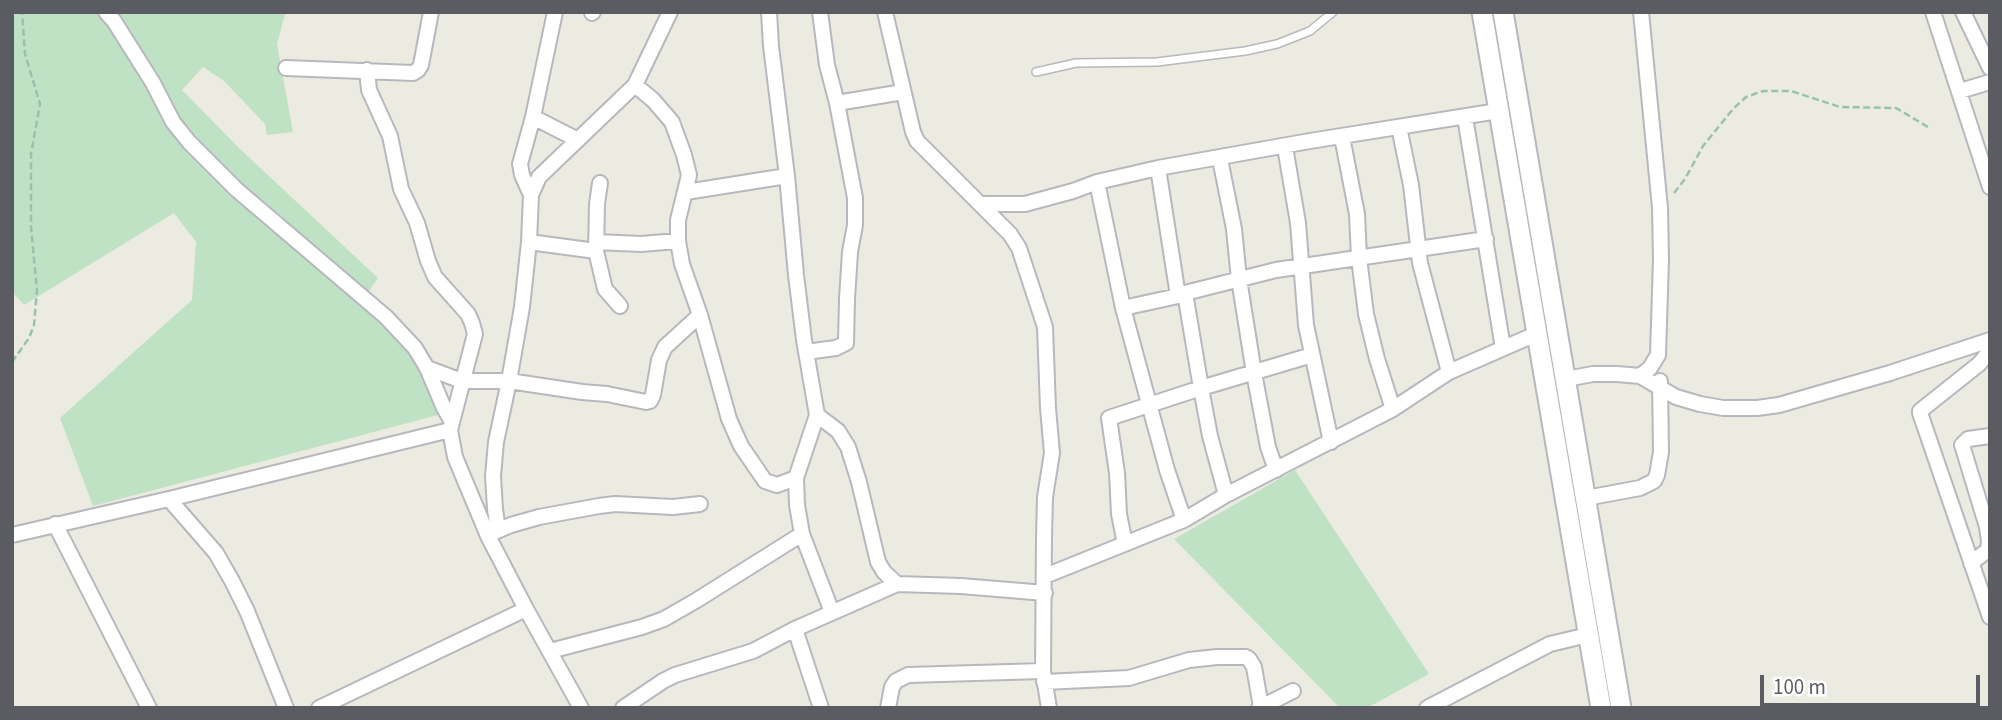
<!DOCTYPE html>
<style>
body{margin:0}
#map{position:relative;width:2002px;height:720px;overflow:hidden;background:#ecebe1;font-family:"Source Sans 3",sans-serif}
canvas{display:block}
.frame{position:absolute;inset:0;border:14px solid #5a5c61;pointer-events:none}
.scale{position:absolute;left:1760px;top:675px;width:220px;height:32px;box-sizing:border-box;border:4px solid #5a5c61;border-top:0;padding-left:9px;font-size:21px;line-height:24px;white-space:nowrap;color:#5a5c61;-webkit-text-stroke:5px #fff;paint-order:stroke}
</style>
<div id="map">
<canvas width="2002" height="720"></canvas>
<div class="frame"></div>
<div class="scale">100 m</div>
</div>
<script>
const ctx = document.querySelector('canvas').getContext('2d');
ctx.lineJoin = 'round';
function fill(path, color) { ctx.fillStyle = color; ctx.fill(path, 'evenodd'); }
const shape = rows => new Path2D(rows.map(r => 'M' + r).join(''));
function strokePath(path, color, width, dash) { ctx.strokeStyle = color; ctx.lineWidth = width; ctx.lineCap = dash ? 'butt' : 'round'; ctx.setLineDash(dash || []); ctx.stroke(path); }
fill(shape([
 [12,12,299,12,285,14,277,44,293,132,267,135,265,124,224,81,203,67,182,90,239,148,378,278,364,298,427,368,457,410,93,506,60,418,192,300,196,242,174,213,24,305,12,292],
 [1295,470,1429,674,1367,708,1340,708,1174,539]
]), '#bfe2c5');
const service = shape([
 [1036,72,1076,63,1157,62,1245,51,1277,44,1310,31,1333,12]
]);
const minor = shape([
 [106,12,114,21,153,83,173,122,189,142,237,190,386,317,415,348,427,368,444,408,451,420],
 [555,12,533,117,578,140],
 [769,12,771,46,787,176,796,275,804,340,817,415,796,478,797,505,802,534,832,612],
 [885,12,913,132,917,141,1010,234,1019,248,1045,327,1048,408,1052,453,1045,497,1044,537,1043,671,1049,708],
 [1933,12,1990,187],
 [1963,12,1990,68],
 [592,13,593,12],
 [286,68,413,73,418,70,421,65,431,12],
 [367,70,369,90,390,136,401,189,417,223,428,261,435,277,468,314,472,323,475,334,450,430,455,457,488,536,526,609,581,708],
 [635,85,653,100,672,122,684,155,689,175,678,220,678,241,682,264,700,315,729,419,741,446,765,481,777,485,796,478],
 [1960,91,1990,82],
 [837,103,903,92],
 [1465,117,1503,348],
 [1399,127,1411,185,1420,263,1449,372],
 [1342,137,1357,214,1359,258,1366,314,1377,359,1393,409],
 [1285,147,1298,223,1306,325,1331,442],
 [1220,159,1234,229,1239,279,1254,373,1268,447,1276,470],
 [1158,168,1178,296],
 [1097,182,1123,308,1167,470,1184,520],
 [600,183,597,204,596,251,605,289,620,306],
 [686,192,787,176],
 [531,195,522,175,520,164,533,117],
 [981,204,1025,204,1073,191,1097,182,1158,168,1310,141,1498,111],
 [529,242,596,251],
 [596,242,641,244,678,241],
 [1185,293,1201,388,1210,436,1226,495],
 [1123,308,1178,296,1185,293,1276,270,1486,239],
 [1990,351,1979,364,1920,411,1920,413,1990,617],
 [806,352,836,348,846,343,847,299,850,252,855,225,855,198,837,103,827,65,820,12],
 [427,368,462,381,509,381,582,392,607,394,646,402,650,401,653,395,659,360,665,347,700,315],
 [1640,376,1650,368,1658,355,1661,259,1660,208,1641,12],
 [1566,379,1593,374,1617,374,1640,376,1676,397,1700,404,1723,408,1757,408,1779,405,1890,373,1990,340],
 [817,415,838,431,848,447,859,482,878,562,884,572,897,584],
 [1586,498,1640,488,1654,481,1657,475,1661,452,1660,381],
 [169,499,216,553,232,581,247,611,286,708],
 [55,524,149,708],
 [498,530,495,509,493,476,496,442,509,381,522,307,529,242,531,195,539,177,635,85,670,12],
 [492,533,511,525,539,517,599,506,615,504,673,507,700,504],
 [12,535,169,499,450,430],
 [1125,544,1119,514,1117,473,1109,418,1201,388,1312,355],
 [1971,563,1988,550,1989,541,1987,527,1962,445,1968,439,1990,436],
 [1045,576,1184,520,1226,495,1393,409,1449,372,1536,334],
 [795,629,821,708],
 [550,651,642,627,664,619,697,600,802,534],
 [1044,682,1129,678,1189,660,1217,657,1246,657,1249,659,1254,667,1261,707],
 [319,708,526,609],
 [623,708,663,681,675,675,753,651,795,629,897,584,961,586,1045,593],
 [888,708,892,687,896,681,908,675,1043,671],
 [1259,708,1293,691],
 [1427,708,1550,644,1588,635]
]);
const tertiary = shape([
 [1482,12,1601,708],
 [1503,12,1621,708]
]);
strokePath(service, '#b7b8bd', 10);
strokePath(minor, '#b7b8bd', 18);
strokePath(tertiary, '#b7b8bd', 23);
strokePath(shape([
 [1674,193,1685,179,1703,146,1733,109,1746,97,1763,91,1791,91,1840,107,1896,108,1928,127],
 [12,362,29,338,34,325,37,290,31,227,31,154,40,104,25,54,22,12]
]), '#99c2ac', 2.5, [7, 3.5]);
strokePath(service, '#fff', 7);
strokePath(minor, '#fff', 14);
strokePath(tertiary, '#fff', 19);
</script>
